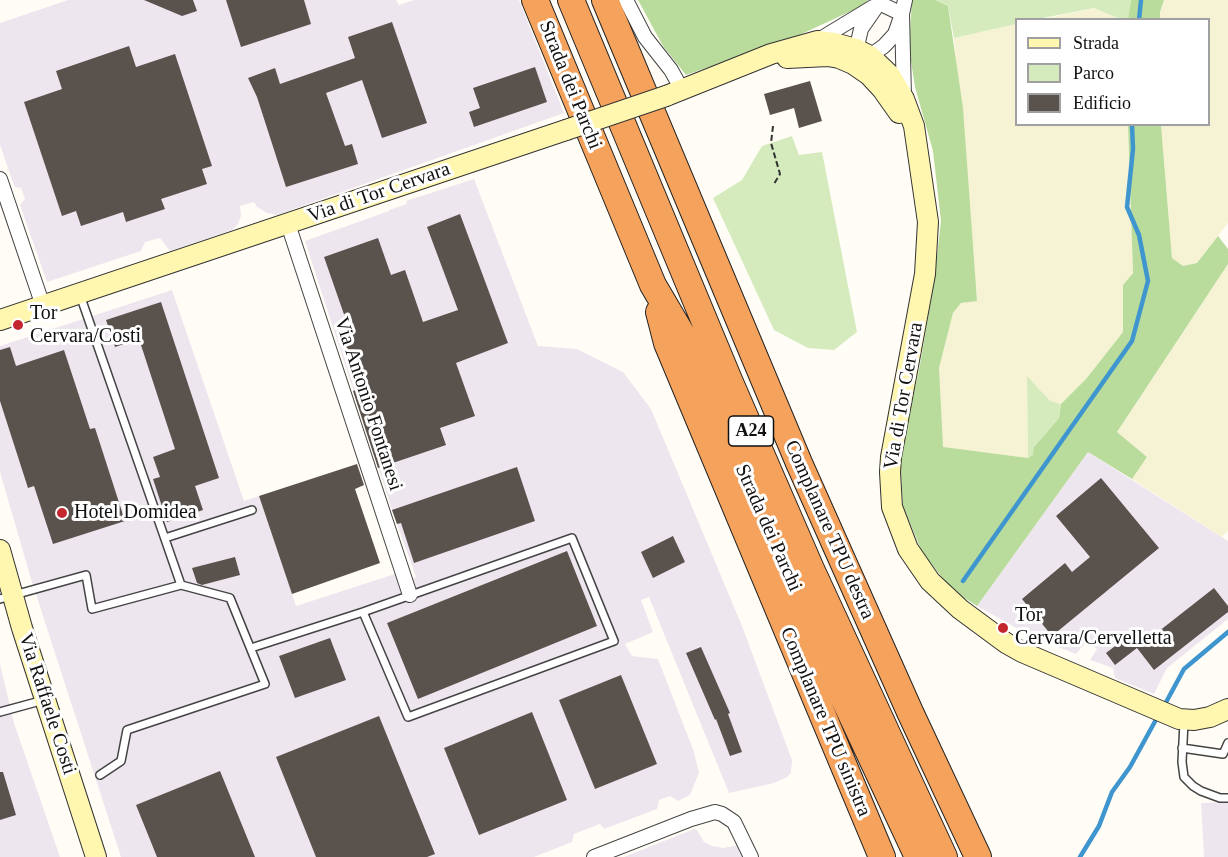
<!DOCTYPE html>
<style>
body{margin:0}
#map{position:relative;width:1228px;height:857px;overflow:hidden;background:#fffdf5;font-family:"Times New Roman",serif}
canvas{display:block}
.legend{position:absolute;left:1015px;top:18px;width:195px;height:108px;box-sizing:border-box;background:#fff;border:2px solid #a0a0a0;margin:0;padding:8px 10px;list-style:none;font-size:18px;color:#111}
.legend li{display:flex;align-items:center;gap:12px;height:30px}
.legend b{width:30px;border:2px solid #a0a0a0}
</style>
<div id="map">
<canvas width="1228" height="857"></canvas>
<ul class="legend">
<li><b style="height:8px;background:#fff6b0"></b>Strada</li>
<li><b style="height:16px;background:#d5ebbd"></b>Parco</li>
<li><b style="height:16px;background:#5a524d"></b>Edificio</li>
</ul>
</div>
<script>
const ctx = document.querySelector('canvas').getContext('2d');
ctx.lineJoin = 'round';
function fill(path, color) { ctx.fillStyle = color; ctx.fill(path, 'evenodd'); }
const shape = rows => new Path2D(rows.map(r => 'M' + r).join(''));
function strokePath(path, color, width, dash) { ctx.strokeStyle = color; ctx.lineWidth = width; ctx.lineCap = dash ? 'butt' : 'round'; ctx.setLineDash(dash || []); ctx.stroke(path); }
function write(font, color, halo, rows, align = 'center') {
  ctx.font = font + ' "Times New Roman",serif'; ctx.lineWidth = 6; ctx.setLineDash([]); ctx.textBaseline = 'middle'; ctx.strokeStyle = halo; ctx.fillStyle = color; for (const [text, x, y, turn = 0] of rows) {
    ctx.save(); ctx.translate(x, y); ctx.rotate((+turn || 0) * Math.PI / 180); ctx.textAlign = isNaN(turn) ? turn : align; if (halo) ctx.strokeText(text, 0, 0); ctx.fillText(text, 0, 0); ctx.restore();
  }
}
fill(shape([
 [68,0,396,0,399,5,414,0,519,0,564,113,277,215,267,213,257,207,254,202,240,206,241,216,238,224,232,230,170,251,160,238,145,242,141,251,47,282,20,205,25,199,21,188,15,187,12,180,0,145,0,23],
 [474,179,538,346,577,349,623,372,651,409,742,626,792,760,791,773,787,777,774,783,729,793,649,597,641,600,653,632,625,644,632,656,658,659,694,752,699,773,690,795,678,801,670,796,659,800,657,809,604,829,600,824,574,834,572,842,534,857,121,857,31,579,0,472,0,346,172,290,244,501,259,496,296,606,395,574,399,583,416,577,392,510,305,241,389,211,389,210,407,204,406,201],
 [1088,452,1228,541,1228,619,1167,668,1154,694,1115,678,1113,668,1090,660,1097,649,1087,641,1076,654,1033,637,977,606],
 [0,664,14,723,60,857,0,857],
 [1228,802,1228,857,1204,857,1201,803],
 [694,829,697,830,704,842,712,846,723,848,739,845,743,853,756,851,759,857,624,857]
]), '#eee6ef');
fill(shape([
 [1164,0,1228,0,1228,223,1197,263,1183,266,1172,258,1161,125,1208,124,1208,20,1160,19,1160,12],
 [1094,8,1120,19,1038,20],
 [1016,24,1016,124,1128,125,1133,273,1123,285,1123,332,1086,379,1061,404,1050,402,1027,377,1028,458,943,448,939,401,939,368,953,313,961,303,977,300,954,38],
 [1228,264,1228,531,1222,537,1132,479,1147,457,1117,432]
]), '#f6f3d4');
fill(shape([
 [935,0,1131,0,1128,19,1120,19,1094,8,1038,19,1016,20,1016,24,954,38,948,6],
 [792,136,799,155,822,152,857,332,834,350,808,348,774,330,713,198,742,180,762,146],
 [1027,376,1050,401,1061,404,1059,418,1034,447,1034,455,1028,458]
]), '#d5ebbd');
fill(shape([
 [638,0,868,0,862,6,795,37,686,75,663,46],
 [912,0,935,0,948,6,963,108,977,301,961,303,953,313,939,368,943,447,1028,458,1033,455,1034,447,1059,418,1061,404,1086,379,1123,332,1123,285,1133,273,1128,125,1161,125,1172,258,1183,266,1197,263,1218,236,1228,249,1228,264,1117,432,1147,457,1132,479,1088,452,977,606,952,590,922,552,903,506,900,456,920,365,934,282,941,221,933,151,915,87,909,48],
 [1131,0,1164,0,1160,12,1160,19,1128,19]
]), '#b9dc9c');
strokePath(shape([
 [1139,20,1141,0],
 [963,581,1132,341,1148,281,1139,235,1127,207,1133,149,1132,124],
 [1164,706,1184,669,1228,632],
 [1080,857,1099,826,1112,792,1130,767,1158,716]
]), '#3f96cf', 4.5);
fill(shape([
 [144,0,193,0,197,11,182,16],
 [226,0,304,0,311,24,241,47],
 [392,22,427,123,382,138,362,80,326,93,345,146,352,144,358,164,286,187,257,97,248,78,275,68,280,84,355,58,348,37],
 [129,46,136,67,175,54,212,166,202,169,207,184,161,199,165,209,126,222,123,212,81,226,76,211,62,216,24,102,62,89,56,71],
 [535,67,547,102,474,127,469,112,480,108,473,88],
 [810,81,822,121,799,128,794,108,770,115,764,94],
 [460,214,508,343,456,363,475,416,440,428,446,445,378,468,353,391,361,388,339,326,347,323,324,257,378,238,391,275,405,270,423,322,458,310,427,227],
 [161,302,219,478,195,486,203,510,167,522,153,479,160,477,153,457,175,449,139,339,115,347,106,320],
 [10,347,16,366,64,350,90,429,95,428,125,521,53,544,34,486,28,488,0,401,0,350],
 [357,464,364,485,355,489,380,563,292,594,259,496],
 [517,467,535,521,414,563,401,523,397,524,392,510],
 [1101,478,1159,548,1052,636,1022,599,1065,563,1072,572,1090,557,1056,516],
 [673,536,685,562,653,578,641,552],
 [567,551,597,626,418,699,387,623],
 [235,557,240,575,202,585,197,583,192,568],
 [1214,588,1228,606,1228,612,1154,670,1137,648,1115,665,1106,653,1140,627,1149,639],
 [330,638,346,680,295,698,279,656],
 [701,647,730,713,728,714,742,752,730,756,716,719,715,720,686,653],
 [621,675,657,764,595,789,559,700],
 [532,712,567,800,479,835,444,748],
 [379,716,435,854,427,857,316,857,276,757],
 [220,771,255,857,157,857,136,805],
 [0,772,3,772,16,815,0,820]
]), '#5a524d');
const lane = shape([
 [80,295,181,585],
 [165,538,252,510],
 [0,599,86,575,92,609,181,585,230,598,265,684,127,730,121,761,100,775],
 [251,648,363,612,572,538,614,641,408,717,363,612],
 [0,712,44,700],
 [1184,722,1182,762,1184,777,1193,786,1201,791,1220,798,1228,798],
 [1182,748,1223,754,1228,743]
]);
const street = shape([
 [626,0,645,37,671,70,682,90],
 [879,3,902,14,895,34,884,46,870,56,853,64,861,29,879,3],
 [817,41,873,7],
 [904,97,902,14,905,0],
 [0,179,43,306],
 [288,224,410,595],
 [594,857,691,819,715,812,722,814,734,822,751,857]
]);
const secondary = shape([
 [787,58,828,56,839,58,853,64,869,75,882,89,899,113],
 [666,96,771,54,817,41,834,43,856,49,870,56,890,75,904,99,914,126,928,222,925,274,891,457,890,472,892,507,908,549,930,581,960,609,1006,643,1022,652,1179,719,1194,720,1210,717,1228,709],
 [0,320,566,130],
 [0,550,22,628,96,857]
]);
const highway = shape([
 [535,0,653,285,683,336,845,701,918,857],
 [571,0,729,380,811,569,944,857],
 [605,0,799,463,910,712,978,857],
 [659,312,667,343,882,857]
]);
strokePath(lane, '#444', 10);
strokePath(street, '#444', 16);
strokePath(secondary, '#333', 22);
strokePath(highway, '#222', 28);
strokePath(shape([
 [773,126,771,143,780,174,774,184]
]), '#333', 2, [6, 3]);
strokePath(lane, '#fff', 7);
strokePath(street, '#fff', 14);
strokePath(secondary, '#fff6b0', 20);
strokePath(highway, '#f5a25d', 26);
const secondaryBridge = shape([
 [566,130,666,96]
]);
strokePath(secondaryBridge, '#333', 22, []);
strokePath(secondaryBridge, '#fff6b0', 20);
for (const [x, y, r, color] of [
 [18,325,6,"#c4262e"],
 [62,513,6,"#c4262e"],
 [1003,628,6,"#c4262e"]
]) { const dot = new Path2D(); dot.arc(x, y, r, 0, 2 * Math.PI); ctx.fillStyle = color; ctx.fill(dot); strokePath(dot, '#fff', 2); }
for (const [x, y, w] of [
 [751,431,45]
]) { const box = new Path2D(); box.roundRect(x - w / 2, y - 15, w, 30, 4.5); ctx.fillStyle = '#fff'; ctx.fill(box); strokePath(box, '#111', 1.5); }
write('bold 18px', '#111', null, [
 ["A24",751,431]
]);
write('20px', '#111', '#fff', [
 ["Strada dei Parchi",570,85,68],
 ["Via di Tor Cervara",379,193,-19],
 ["Via di Tor Cervara",904,396,-80],
 ["Via Antonio Fontanesi",368,404,72],
 ["Strada dei Parchi",768,528,66],
 ["Complanare TPU destra",829,530,66],
 ["Via Raffaele Costi",47,704,72],
 ["Complanare TPU sinistra",825,722,67]
]);
write('20px', '#111', '#fff', [
 ["Tor",30,314],
 ["Cervara/Costi",30,337],
 ["Hotel Domidea",74,513],
 ["Tor",1015,616],
 ["Cervara/Cervelletta",1015,639]
], 'left');
</script>
